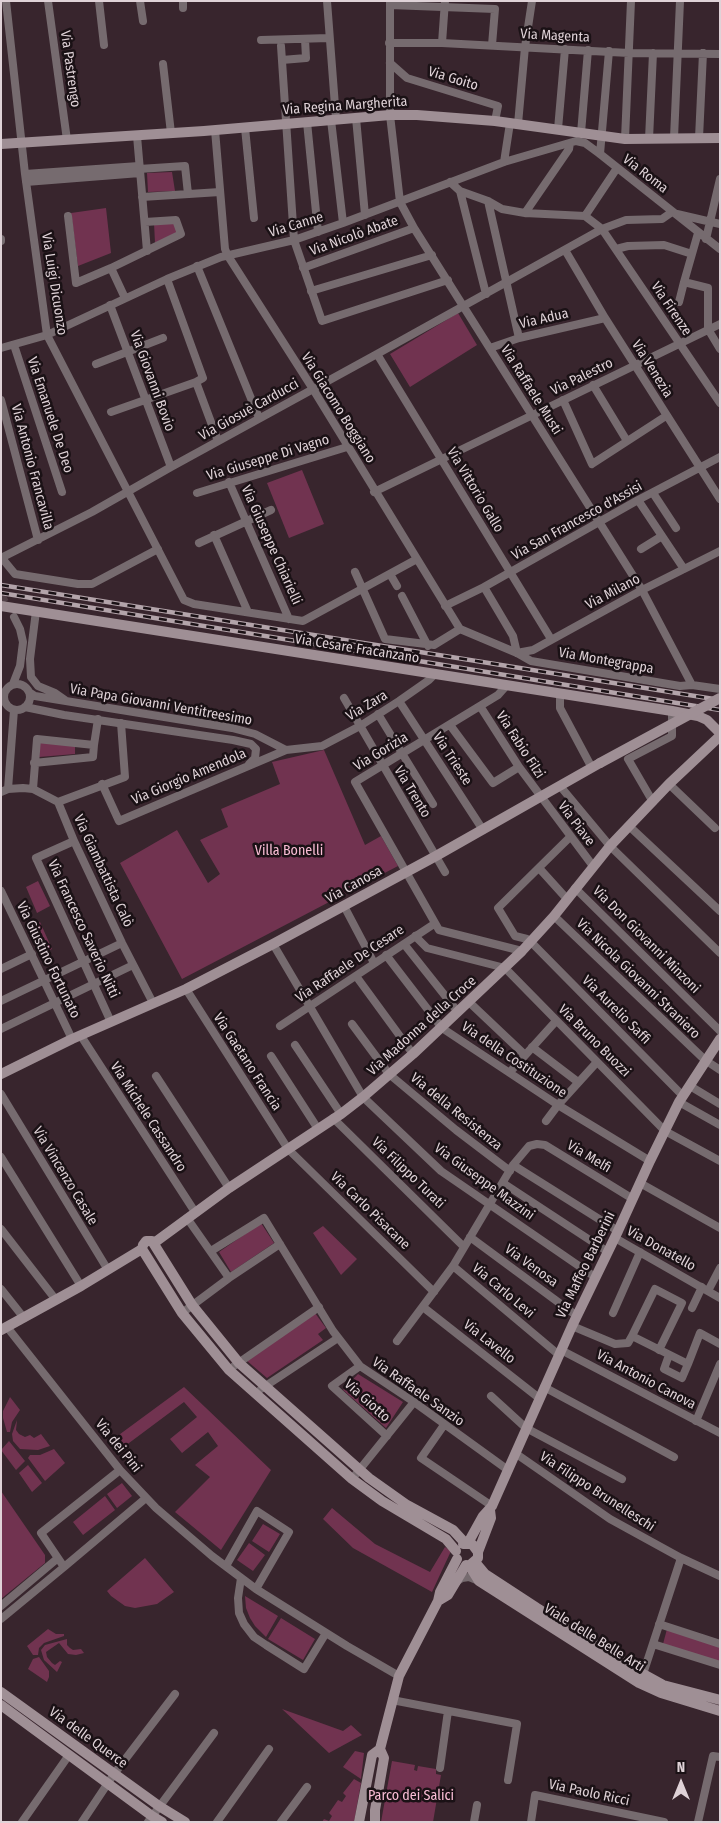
<!DOCTYPE html>
<meta charset="utf-8">
<style>
body{margin:0}
#map{position:relative;width:721px;height:1823px;overflow:hidden;background:#38252d;font-family:"Fira Sans Condensed",sans-serif}
canvas{display:block}
.frame{position:absolute;inset:0;border:2px solid #dfd2d7;pointer-events:none}
.north{position:absolute;left:656px;top:1758px;width:50px;height:50px;-webkit-text-stroke:4px #1a1115;paint-order:stroke;rotate:0deg;font-size:14px;font-weight:700;line-height:20px;text-align:center;color:#dfd2d7}
.north::after{content:'';display:block;margin:auto;width:18px;height:22px;background:#dfd2d7;clip-path:polygon(50% 0,100% 100%,50% 72%,0 100%)}
</style>
<div id="map">
<canvas width="721" height="1823"></canvas>
<div class="frame"></div>
<div class="north">N</div>
</div>
<script>
const ctx = document.querySelector('canvas').getContext('2d');
ctx.lineJoin = 'round';
function fill(path, color) { ctx.fillStyle = color; ctx.fill(path, 'evenodd'); }
const shape = rows => new Path2D(rows.map(r => 'M' + r).join(''));
function strokePath(path, color, width, dash) { ctx.strokeStyle = color; ctx.lineWidth = width; ctx.lineCap = dash ? 'butt' : 'round'; ctx.setLineDash(dash || []); ctx.stroke(path); }
function write(font, color, halo, rows, align = 'center') {
  ctx.font = font + ' "Fira Sans Condensed",sans-serif'; ctx.lineWidth = 5; ctx.setLineDash([]); ctx.textBaseline = 'middle'; ctx.strokeStyle = halo; ctx.fillStyle = color; for (const [text, x, y, turn = 0] of rows) {
    ctx.save(); ctx.translate(x, y); ctx.rotate((+turn || 0) * Math.PI / 180); ctx.textAlign = isNaN(turn) ? turn : align; if (halo) ctx.strokeText(text, 0, 0); ctx.fillText(text, 0, 0); ctx.restore();
  }
}
fill(shape([
 [172,172,175,191,148,192,147,173],
 [106,208,111,253,78,266,71,213],
 [175,222,177,233,155,243,154,223],
 [458,313,477,345,410,387,390,354],
 [302,470,324,524,289,538,267,483],
 [40,742,75,746,75,754,39,757],
 [324,750,365,845,381,836,398,866,182,979,120,863,177,830,208,883,220,874,200,840,228,827,221,809,280,784,272,762],
 [38,881,50,906,37,913,26,887],
 [40,922,52,949,40,955,28,928],
 [261,1223,274,1243,231,1272,219,1252],
 [323,1226,357,1259,341,1275,313,1233],
 [315,1313,326,1328,318,1334,323,1340,267,1378,246,1360],
 [358,1374,403,1402,386,1428,343,1390],
 [184,1387,271,1470,221,1550,175,1512,210,1477,195,1465,218,1446,208,1432,182,1453,170,1439,197,1417,184,1402,117,1452,112,1440],
 [10,1397,20,1410,12,1422,10,1432,7,1432,3,1418,3,1411],
 [17,1420,16,1430,19,1434,25,1437,30,1435,34,1438,41,1434,50,1446,38,1450,20,1449,13,1441,12,1434],
 [9,1441,25,1461,16,1470,1,1450],
 [54,1449,65,1463,45,1481,28,1458,30,1455,40,1455],
 [28,1465,42,1483,32,1492,19,1473],
 [122,1483,132,1496,117,1508,107,1494],
 [1,1491,45,1555,45,1563,1,1599],
 [105,1496,115,1510,83,1535,73,1522],
 [332,1508,375,1544,430,1572,445,1547,451,1551,432,1592,353,1548,323,1519],
 [263,1524,280,1534,269,1552,252,1541],
 [249,1543,265,1555,253,1571,237,1560],
 [145,1558,174,1592,157,1604,135,1608,125,1606,111,1596,107,1591],
 [245,1596,278,1616,266,1637,255,1626,250,1618,246,1608],
 [281,1618,315,1639,303,1660,268,1639],
 [48,1629,56,1634,64,1634,64,1636,44,1643,39,1648,38,1655,33,1655,27,1646],
 [667,1629,720,1646,720,1662,663,1644],
 [67,1639,67,1645,70,1648,73,1650,81,1649,84,1653,76,1655,68,1654,59,1643,46,1652,47,1657,52,1663,55,1665,60,1661,62,1662,57,1672,44,1660,41,1650,45,1645],
 [39,1657,49,1671,49,1677,47,1682,28,1669,33,1659],
 [282,1709,343,1731,351,1725,362,1735,329,1753],
 [355,1751,364,1753,361,1779,343,1767],
 [392,1761,415,1765,414,1770,417,1771,418,1766,436,1769,436,1774,441,1775,433,1822,381,1822],
 [354,1779,361,1783,354,1822,322,1822,324,1819,329,1821,332,1816,329,1813,338,1800,342,1802,346,1796,343,1793]
]), '#713350');
strokePath(shape([
 [1,595,9,609]
]), '#513f46', 8, [8, 4]);
strokePath(shape([
 [6,1,25,174,47,335,184,600,194,604,303,621,417,559],
 [48,1,67,140],
 [99,1,104,45],
 [140,1,143,21],
 [327,1,336,119],
 [390,1,390,115,400,202,414,228,642,590,692,685],
 [390,5,495,9,492,45],
 [183,8,183,1],
 [261,40,329,38],
 [389,43,442,43,629,53,720,54],
 [442,43,445,1],
 [281,46,294,240,322,321,448,280],
 [282,60,306,58,305,39],
 [390,63,407,78,498,106,495,121],
 [163,64,171,133],
 [356,118,365,215],
 [331,120,343,223],
 [307,122,318,232],
 [518,124,525,47,532,1],
 [245,128,254,218],
 [558,129,565,49],
 [215,130,225,249,228,256,313,389,460,629,517,653,531,661,680,686,692,685,720,689],
 [581,133,588,50],
 [137,136,147,251],
 [674,138,680,1],
 [699,138,703,53],
 [625,139,631,1],
 [649,139,653,53],
 [600,154,609,51],
 [504,162,510,123],
 [139,169,185,166,188,194],
 [25,174,139,166],
 [26,182,140,173],
 [450,182,460,191,488,201,502,209,525,213,585,216,602,229,720,403],
 [460,191,486,294],
 [142,197,220,192],
 [488,201,519,338],
 [525,213,569,149,570,143],
 [677,214,720,224],
 [68,216,76,283,111,268,181,234,176,220,145,222],
 [585,216,617,168],
 [698,233,684,282,708,288,708,329,720,349],
 [1,239,1,241],
 [706,239,720,179],
 [616,249,628,246,664,245,692,254],
 [565,250,605,318,720,499],
 [197,266,259,418],
 [111,268,125,298],
 [303,268,414,228],
 [167,279,203,378,196,382,218,441],
 [311,291,432,255],
 [679,302,684,282],
 [110,305,171,467],
 [14,345,62,492],
 [1,348,47,335,167,279,221,257,294,240,343,223,504,162,576,141,585,143,600,154,720,249],
 [490,348,519,338,605,318],
 [377,354,551,639],
 [96,364,163,338],
 [593,385,627,441],
 [1,400,38,540],
 [563,400,592,464,666,416],
 [111,412,196,382],
 [229,482,289,619],
 [374,492,720,324],
 [197,493,347,447],
 [653,493,676,528],
 [638,500,684,569],
 [214,535,248,612],
 [199,543,271,510],
 [641,549,662,536],
 [1,557,15,574,78,584,92,584,158,549],
 [1,558,92,512,171,467,377,354,602,229,626,220,662,219,672,212],
 [355,572,385,639,434,645,460,629],
 [390,574,397,586],
 [484,587,513,636,517,653],
 [402,596,428,646],
 [445,606,484,587,638,500,720,457],
 [36,611,30,659,31,677,38,686,55,693,65,700],
 [517,653,533,650,642,590,720,551],
 '4 697a13 13 0 1 1 26 0a13 13 0 1 1-26 0Z',
 [13,684,20,666,23,642,20,629,14,617],
 [506,686,498,695,355,782,439,930,522,951],
 [29,692,35,696,232,728,255,734,286,750],
 [560,693,560,708,592,768],
 [344,698,445,872],
 [399,701,483,830],
 [480,706,519,767,593,866],
 [25,707,64,715,233,740,251,744,256,749,255,758,249,764],
 [378,714,433,804],
 [450,725,493,783,519,767],
 [34,763,93,757,94,745],
 [102,784,119,821,286,750,322,746,360,726,399,701,429,680,434,675],
 [669,784,715,828],
 [560,786,610,846,720,953],
 [8,789,14,710],
 [33,789,37,739,94,745,98,719],
 [1,792,8,789,23,788,33,789,58,802,74,841,122,943,153,1003],
 [58,802,125,777,121,723],
 [653,802,628,759,672,736,672,711],
 [629,826,720,911],
 [74,841,36,858,111,1022],
 [539,868,567,899],
 [575,888,720,1031],
 [1,891,72,1039],
 [344,906,374,963],
 [554,916,705,1060,720,1070],
 [415,936,427,948,505,968,665,1131,720,1161],
 [531,942,683,1096],
 [273,944,363,1097,441,1171,595,1277],
 [404,944,458,1012],
 [530,944,527,939,515,936,498,908,570,837],
 [386,955,442,1028,558,1105,650,1161],
 [1,969,32,954],
 [356,976,413,1054],
 [186,989,288,1149,434,1292],
 [1,1001,122,943],
 [469,1002,525,1055],
 [352,1024,389,1074,456,1130,510,1171],
 [280,1026,434,924],
 [1,1029,133,965],
 [81,1036,195,1212],
 [295,1045,341,1114],
 [532,1047,578,1082],
 [271,1056,318,1129],
 [510,1072,556,1021],
 [156,1076,229,1188],
 [690,1086,720,1104],
 [1,1094,108,1270],
 [679,1102,720,1125],
 [333,1118,464,1247],
 [546,1121,558,1105,597,1062],
 [1,1157,81,1286],
 [513,1165,618,1231],
 [503,1183,608,1252],
 [640,1183,720,1228],
 [187,1218,229,1278],
 [1,1229,56,1300],
 [470,1237,577,1316],
 [615,1238,720,1298],
 [211,1251,264,1218,333,1331,360,1366,414,1402,508,1470],
 [453,1266,559,1355],
 [1,1289,24,1318],
 [708,1291,720,1268],
 [423,1307,539,1398],
 [692,1308,702,1287],
 [182,1313,229,1278,280,1244],
 [613,1313,640,1252],
 [572,1326,615,1344,628,1343,632,1336,688,1364,700,1333,720,1344],
 [7,1327,120,1470,156,1508,212,1556,256,1589,347,1646,399,1676],
 [632,1336,655,1289,682,1303,659,1350],
 [397,1341,453,1266,513,1165,529,1146,537,1144,545,1145,633,1199],
 [561,1350,720,1433],
 [669,1355,664,1369,682,1378,688,1364],
 [234,1366,319,1307],
 [360,1366,332,1386,387,1436],
 [544,1387,674,1457],
 [261,1389,338,1338],
 [491,1396,526,1428,622,1479],
 [696,1421,720,1364],
 [444,1425,421,1458,492,1506],
 [515,1453,610,1519,681,1558,720,1576],
 [120,1470,41,1533,64,1567,146,1498],
 [352,1479,414,1402],
 [226,1566,257,1511,289,1532,256,1589],
 [241,1578,238,1598,239,1613,244,1624,254,1637,266,1645,304,1669,326,1633],
 [456,1582,462,1578,469,1577,479,1581],
 [1,1606,58,1558],
 [1,1619,64,1567],
 [659,1624,720,1644],
 [653,1644,720,1665],
 [643,1674,681,1558],
 [392,1700,517,1724,508,1780],
 [440,1768,448,1711],
 [22,1822,69,1755],
 [82,1822,114,1774,175,1694],
 [148,1822,214,1733],
 [217,1822,269,1749],
 [281,1822,307,1787],
 [474,1822,477,1805],
 [531,1822,535,1795,664,1822],
 [698,1822,713,1756,720,1757]
]), '#766b6f', 8);
strokePath(shape([
 [1,144,204,131,390,115,417,115,495,121,625,139,720,138],
 [1,606,672,711,698,716,707,720,720,733],
 [1,1074,72,1039,186,989,273,944,436,856,600,763],
 [154,1243,229,1188,341,1114,363,1097,413,1054,522,951,554,916,610,846,669,784,720,736],
 [142,1249,182,1313,229,1370,352,1479,382,1501,446,1539,456,1551],
 [1,1330,81,1286,142,1249,143,1245,146,1241,152,1241,192,1305,239,1363,369,1478,407,1505,453,1530,465,1543],
 [468,1543,483,1516,492,1506,572,1326,618,1231,650,1161,679,1102,720,1039],
 [463,1544,472,1544,478,1552],
 [475,1562,485,1574,537,1608,643,1674,663,1685,720,1700],
 [469,1565,479,1581,639,1683,661,1693,720,1711],
 [470,1565,478,1558,478,1552,491,1518,490,1510],
 [438,1601,448,1595,466,1565],
 [1,1692,159,1806,185,1822],
 [1,1705,152,1816,162,1822],
 [359,1822,372,1755,380,1749],
 [375,1822,375,1810,384,1758,380,1749,399,1676,438,1601,440,1592,457,1559]
]), '#9f8f95', 10);
const rail = shape([
 [1,585,720,700],
 [1,593,720,710]
]);
strokePath(rail, '#b3a4aa', 4.5);
strokePath(rail, '#1a1115', 2.5, [8]);
strokePath(shape([
 [600,763,720,698]
]), '#9f8f95', 10);
write('14px', '#dfd2d7', '#1a1115', [
 ["Via Magenta",555,36,3],
 ["Via Pastrengo",70,69,82],
 ["Via Goito",453,79,17],
 ["Via Regina Margherita",345,106,-4],
 ["Via Roma",645,174,38],
 ["Via Canne",296,225,-17],
 ["Via Nicolò Abate",354,236,-20],
 ["Via Luigi Dicuonzo",54,284,81],
 ["Via Firenze",671,309,56],
 ["Via Adua",544,319,-13],
 ["Via Venezia",652,369,58],
 ["Via Palestro",582,377,-26],
 ["Via Giovanni Bovio",152,381,70],
 ["Via Raffaele Musti",531,390,58],
 ["Via Giacomo Boggiano",338,408,58],
 ["Via Giosuè Carducci",249,410,-29],
 ["Via Emanuele De Deo",50,415,72],
 ["Via Giuseppe Di Vagno",268,458,-17],
 ["Via Antonio Francavilla",32,467,75],
 ["Via Vittorio Gallo",475,490,59],
 ["Via San Francesco d'Assisi",577,521,-29],
 ["Via Giuseppe Chiarielli",271,545,66],
 ["Via Milano",613,592,-28],
 ["Via Cesare Fracanzano",357,649,9],
 ["Via Montegrappa",606,661,10],
 ["Via Papa Giovanni Ventitreesimo",161,705,10],
 ["Via Zara",367,706,-31],
 ["Via Fabio Filzi",520,745,57],
 ["Via Gorizia",381,752,-31],
 ["Via Trieste",452,759,57],
 ["Via Giorgio Amendola",189,777,-23],
 ["Via Trento",412,792,59],
 ["Via Piave",576,824,53],
 ["Via Giambattista Calò",103,871,65],
 ["Via Canosa",354,885,-29],
 ["Via Francesco Saverio Nitti",83,929,65],
 ["Via Don Giovanni Minzoni",646,940,45],
 ["Via Giustino Fortunato",48,960,64],
 ["Via Raffaele De Cesare",350,964,-34],
 ["Via Nicola Giovanni Straniero",638,979,44],
 ["Via Aurelio Saffi",616,1010,45],
 ["Via Madonna della Croce",422,1026,-42],
 ["Via Bruno Buozzi",594,1041,45],
 ["Via della Costituzione",514,1060,34],
 ["Via Gaetano Francia",247,1062,57],
 ["Via della Resistenza",456,1112,39],
 ["Via Michele Cassandro",148,1117,57],
 ["Via Melfi",589,1157,31],
 ["Via Filippo Turati",408,1173,44],
 ["Via Vincenzo Casale",65,1176,59],
 ["Via Giuseppe Mazzini",484,1182,36],
 ["Via Carlo Pisacane",370,1211,44],
 ["Via Donatello",661,1249,29],
 ["Via Maffeo Barberini",586,1265,-64],
 ["Via Venosa",531,1266,36],
 ["Via Carlo Levi",503,1291,40],
 ["Via Lavello",489,1342,38],
 ["Via Antonio Canova",646,1380,28],
 ["Via Raffaele Sanzio",418,1392,35],
 ["Via Giotto",367,1401,42],
 ["Via dei Pini",118,1446,51],
 ["Via Filippo Brunelleschi",597,1492,33],
 ["Viale delle Belle Arti",594,1638,32],
 ["Via delle Querce",88,1738,36],
 ["Via Paolo Ricci",589,1793,12]
]);
write('14px', '#fabdd5', '#1a1115', [
 ["Villa Bonelli",289,851],
 ["Parco dei Salici",411,1796]
]);
</script>
